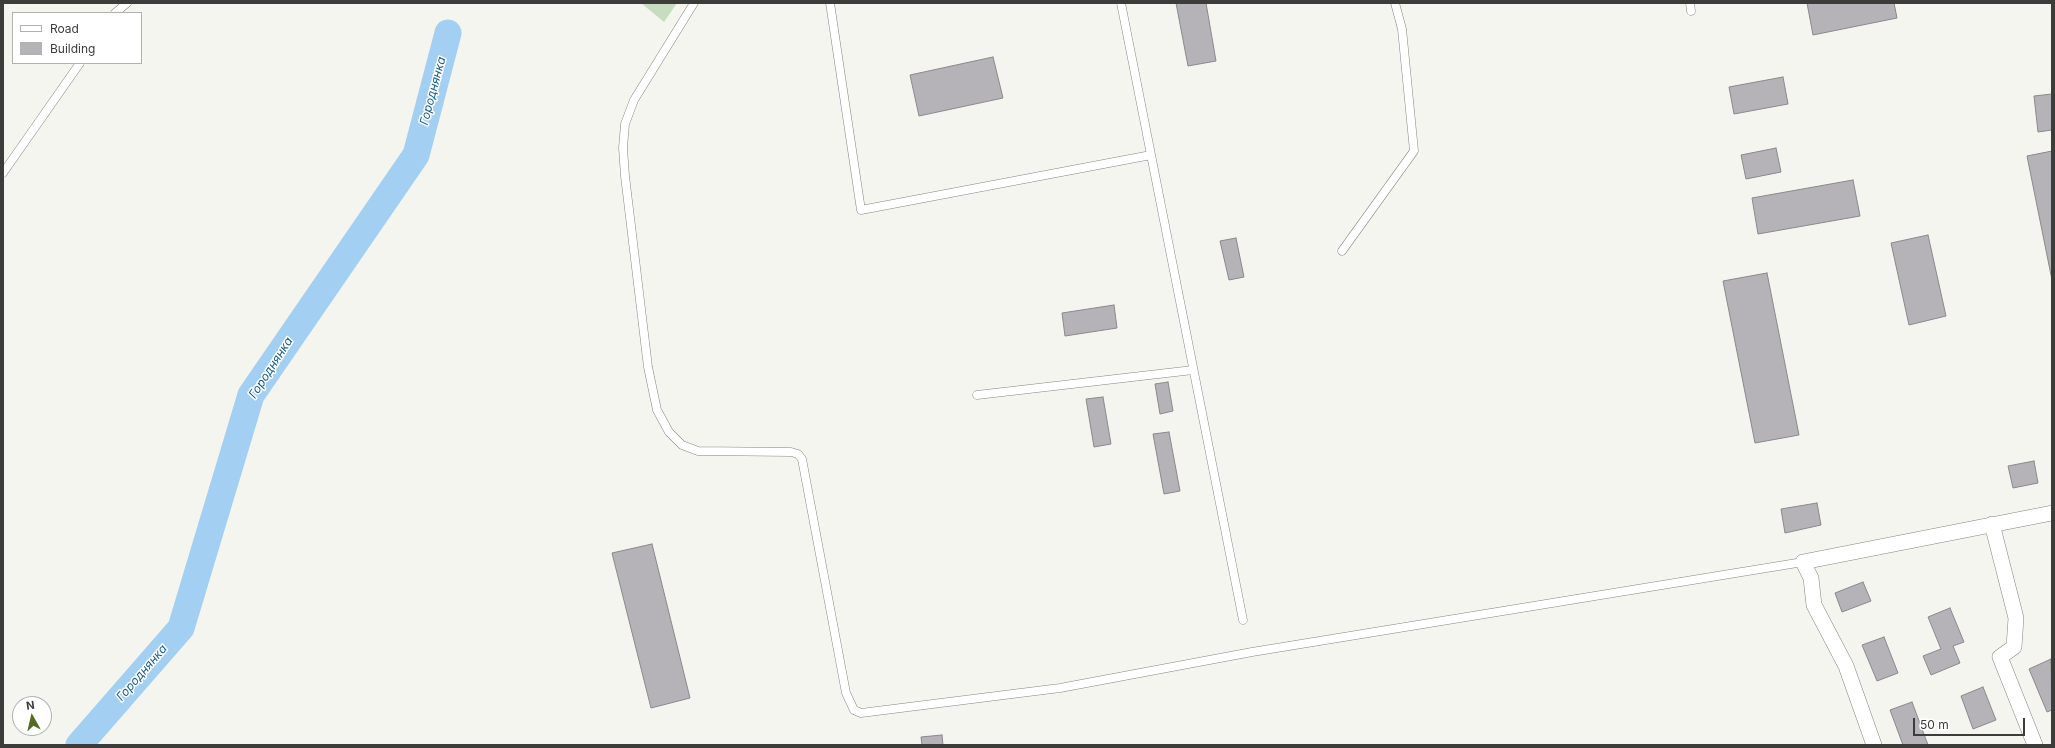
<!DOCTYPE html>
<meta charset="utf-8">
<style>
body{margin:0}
#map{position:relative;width:2055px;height:748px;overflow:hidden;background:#f5f5ef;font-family:Inter,sans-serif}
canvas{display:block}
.frame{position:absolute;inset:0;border:4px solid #3c3c3a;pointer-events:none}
.legend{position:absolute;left:12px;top:12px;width:130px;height:52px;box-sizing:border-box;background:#fff;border:1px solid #b1b1b0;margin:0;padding:5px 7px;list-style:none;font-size:12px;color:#3c3c3a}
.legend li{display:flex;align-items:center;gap:8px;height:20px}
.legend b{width:20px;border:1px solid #b1b1b0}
.north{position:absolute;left:12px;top:696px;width:40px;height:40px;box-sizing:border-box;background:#fff;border:1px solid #b1b1b0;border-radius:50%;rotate:352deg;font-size:11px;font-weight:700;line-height:16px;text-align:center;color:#3c3c3a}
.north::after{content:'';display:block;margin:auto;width:14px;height:18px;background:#526d21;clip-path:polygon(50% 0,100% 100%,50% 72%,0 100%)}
.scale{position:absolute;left:1913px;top:718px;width:112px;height:18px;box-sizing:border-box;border:2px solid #3c3c3a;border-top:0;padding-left:5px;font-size:12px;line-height:14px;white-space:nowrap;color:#3c3c3a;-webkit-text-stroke:3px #fff;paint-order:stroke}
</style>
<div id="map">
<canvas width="2055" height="748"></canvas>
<div class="frame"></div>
<ul class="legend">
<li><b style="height:5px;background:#fff"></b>Road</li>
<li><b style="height:11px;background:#b5b3b8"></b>Building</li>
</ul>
<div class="north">N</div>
<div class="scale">50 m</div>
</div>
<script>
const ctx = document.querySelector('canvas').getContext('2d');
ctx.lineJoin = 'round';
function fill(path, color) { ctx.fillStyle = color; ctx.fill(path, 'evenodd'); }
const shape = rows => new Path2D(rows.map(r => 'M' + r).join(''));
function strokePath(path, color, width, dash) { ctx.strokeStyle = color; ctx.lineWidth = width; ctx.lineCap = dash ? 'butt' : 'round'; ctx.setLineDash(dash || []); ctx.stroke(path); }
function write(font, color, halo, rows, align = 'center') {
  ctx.font = font + ' Inter,sans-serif'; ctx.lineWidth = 3; ctx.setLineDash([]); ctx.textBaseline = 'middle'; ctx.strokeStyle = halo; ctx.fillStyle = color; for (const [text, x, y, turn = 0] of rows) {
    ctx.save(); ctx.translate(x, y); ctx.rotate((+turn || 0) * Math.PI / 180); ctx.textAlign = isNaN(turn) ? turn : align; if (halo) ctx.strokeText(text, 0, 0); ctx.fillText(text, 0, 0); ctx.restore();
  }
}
fill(shape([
 [641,3,677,3,664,22]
]), '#c8dcc0');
strokePath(shape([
 [79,745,181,628,251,395,416,155,448,33]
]), '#a2cff2', 27);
const building = shape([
 [1176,3,1206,3,1216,61,1188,66,1176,3],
 [1807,3,1894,3,1897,18,1813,35,1807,3],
 [993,57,1003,98,919,116,910,75,993,57],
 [1783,77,1788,104,1734,114,1729,87,1783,77],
 [2052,94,2052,130,2038,132,2034,96,2052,94],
 [1776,148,1781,172,1746,179,1741,155,1776,148],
 [2052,151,2052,280,2027,156,2052,151],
 [1853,180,1860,216,1758,234,1752,198,1853,180],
 [1928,235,1946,316,1909,325,1891,243,1928,235],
 [1236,238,1244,277,1229,280,1220,241,1236,238],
 [1767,273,1799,435,1755,443,1723,281,1767,273],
 [1114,305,1117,328,1065,336,1062,313,1114,305],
 [1168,382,1173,411,1160,414,1155,384,1168,382],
 [1103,397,1111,444,1094,447,1086,399,1103,397],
 [1169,432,1180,491,1164,494,1153,434,1169,432],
 [2034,461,2038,483,2013,488,2008,466,2034,461],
 [1817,503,1821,525,1785,533,1781,509,1817,503],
 [652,544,690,698,651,708,612,553,652,544],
 [1863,582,1871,601,1842,612,1835,593,1863,582],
 [1950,608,1964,642,1953,646,1960,663,1931,675,1923,656,1941,649,1928,617,1950,608],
 [1884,637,1898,673,1877,681,1862,645,1884,637],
 [2051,659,2052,710,2047,712,2029,669,2051,659],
 [1983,687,1996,720,1973,729,1961,696,1983,687],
 [1912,702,1928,745,1903,745,1890,710,1912,702],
 [942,735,943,745,922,745,921,737,942,735]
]);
fill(building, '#b5b3b8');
strokePath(building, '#8a888d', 1);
const lane = shape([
 [694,3,634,100,625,124,623,148,625,176,648,367,657,410,669,432,682,445,698,451,791,452,798,454,802,459,846,693,854,710,861,713,1060,688,1252,652,1803,562],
 [830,3,861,210,1151,155],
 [1121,3,1243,620],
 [1690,3,1691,11],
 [115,13,127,3],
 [3,173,80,63],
 [1342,251,1414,151,1402,29,1395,3],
 [977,395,1193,370]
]);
const street = shape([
 [1992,524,2016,618,2014,647,2000,657,2035,745],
 [1874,745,1846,666,1814,605,1811,578,1803,562,2052,513]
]);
strokePath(lane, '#868580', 9);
strokePath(street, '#868580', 16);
strokePath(lane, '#fff', 8);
strokePath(street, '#fff', 15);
write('italic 12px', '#175d8a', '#fff', [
 ["Городнянка",433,91,-75],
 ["Городнянка",271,368,-57],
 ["Городнянка",142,673,-49]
]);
</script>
